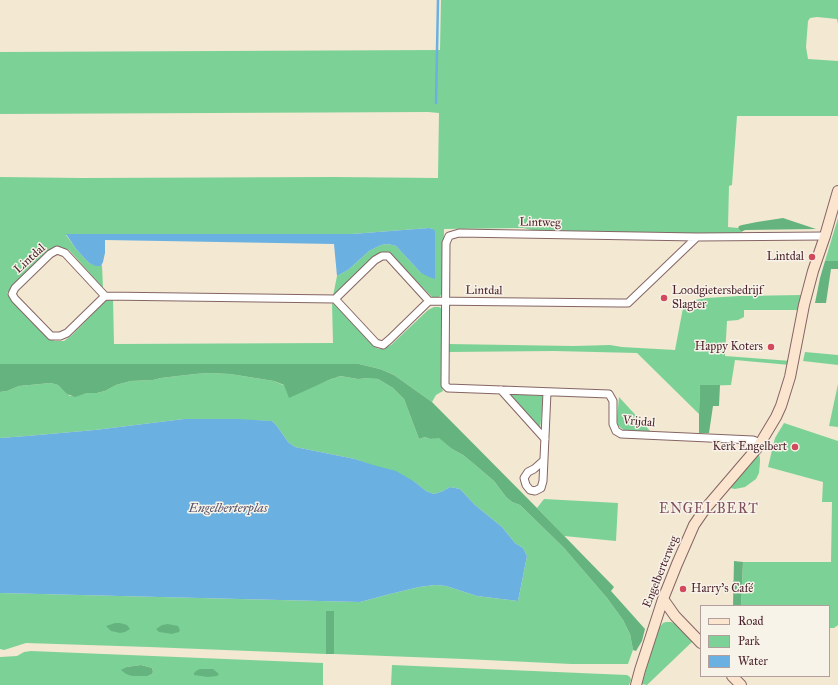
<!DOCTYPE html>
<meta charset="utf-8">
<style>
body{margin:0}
#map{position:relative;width:838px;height:685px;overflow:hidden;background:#f3e8d2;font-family:"IM FELL Great Primer",serif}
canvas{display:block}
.legend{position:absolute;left:700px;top:605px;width:130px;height:72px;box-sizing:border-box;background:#f7f3e8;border:1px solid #b29e9c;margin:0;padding:5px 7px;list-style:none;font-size:12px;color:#4a1f2b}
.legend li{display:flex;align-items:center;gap:8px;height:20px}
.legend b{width:20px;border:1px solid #b29e9c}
</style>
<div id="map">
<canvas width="838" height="685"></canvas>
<ul class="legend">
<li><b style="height:5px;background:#fbe5cf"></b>Road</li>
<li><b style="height:11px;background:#7cd296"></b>Park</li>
<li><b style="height:11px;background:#6ab0e0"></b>Water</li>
</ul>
</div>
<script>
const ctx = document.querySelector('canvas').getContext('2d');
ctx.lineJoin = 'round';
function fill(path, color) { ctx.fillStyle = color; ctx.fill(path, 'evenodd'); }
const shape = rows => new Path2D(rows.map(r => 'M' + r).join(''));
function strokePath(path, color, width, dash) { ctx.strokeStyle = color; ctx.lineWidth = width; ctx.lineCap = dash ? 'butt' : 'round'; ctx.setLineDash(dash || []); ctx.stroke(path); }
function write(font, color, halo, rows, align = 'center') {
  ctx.font = font + ' "IM FELL Great Primer",serif'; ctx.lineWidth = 3; ctx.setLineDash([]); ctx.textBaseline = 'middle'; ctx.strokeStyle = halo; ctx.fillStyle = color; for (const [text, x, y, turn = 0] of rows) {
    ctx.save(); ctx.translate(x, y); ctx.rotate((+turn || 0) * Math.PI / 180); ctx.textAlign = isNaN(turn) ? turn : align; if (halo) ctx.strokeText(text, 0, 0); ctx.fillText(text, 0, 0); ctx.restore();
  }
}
fill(shape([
 [441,0,838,0,838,24,837,19,817,17,810,18,808,21,806,47,808,59,838,61,838,116,737,116,732,185,729,186,728,227,738,228,741,232,740,233,685,235,679,234,532,230,523,228,444,229,443,293,438,298,435,298,432,297,393,257,385,253,333,296,337,276,348,270,369,251,381,245,388,244,396,246,421,273,433,229,429,228,352,234,66,235,76,249,89,263,101,266,102,265,103,288,69,250,59,247,53,249,7,293,51,339,55,341,64,341,72,335,107,299,113,299,114,344,333,343,332,303,335,305,376,348,380,349,391,345,428,310,434,307,439,307,443,309,441,385,443,391,436,395,432,402,394,375,380,369,359,364,0,364,0,177,82,178,334,177,438,178,439,113,428,112,0,114,0,52,440,50],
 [838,218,838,261,825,261],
 [802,295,800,310,744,310,744,317,738,320,727,321,725,356,791,361,790,365,735,360,731,385,700,386,699,414,637,353,554,351,449,352,449,344,573,346,610,345,622,347,675,350,683,308,695,300,706,298,740,296],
 [805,352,838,355,838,365,803,361],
 [209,373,230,374,274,381,283,385,319,384,331,379,335,378,340,376,358,379,370,378,374,378,378,379,393,388,404,399,419,439,425,437,430,439,439,437,452,449,463,455,474,464,494,481,506,497,512,502,520,505,564,548,607,598,623,620,630,634,633,650,628,664,571,664,464,659,334,654,334,612,326,611,326,654,149,647,26,643,4,650,0,649,0,593,360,602,390,594,419,587,435,585,446,586,477,596,518,601,527,556,523,548,515,543,502,527,475,505,460,489,450,487,443,491,434,494,426,491,415,482,355,459,295,447,288,442,277,426,272,421,204,419,184,419,95,430,27,436,0,438,0,392,7,391,19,386,51,383,58,385,70,396,75,396,87,393,97,393,105,391,116,385,131,381,153,380,161,378,195,374],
 [838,384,838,427,829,426],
 [510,394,544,396,540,428],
 [619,397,652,433,625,431,621,428,618,425,617,420],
 [784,423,838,441,838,625,834,628,829,628,829,606,741,606,743,562,831,562,832,502,822,502,823,482,768,467,775,438],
 [757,454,759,455,760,458,760,462,759,473,756,479,745,487,735,489,730,488,730,487],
 [544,499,618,503,616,541,564,536,537,508],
 [666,622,671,622,676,624,692,640,692,642,647,685,642,684,658,629,663,623],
 [31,651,323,663,323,685,0,685,0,657,17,656,24,652],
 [141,665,152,668,153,672,152,674,148,676,141,676,123,669,126,667],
 [392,665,627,675,630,677,631,680,629,685,391,685]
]), '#7cd296');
fill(shape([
 [783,218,816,229,745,230,741,232,738,228,739,226,742,225,757,222],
 [825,261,838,261,838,269,831,269,826,303,815,303,820,278],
 [0,364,359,364,380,369,394,375,432,402,537,508,614,587,611,591,645,629,642,641,636,651,633,650,630,634,623,620,607,598,564,548,520,505,512,502,506,497,494,481,474,464,463,455,452,449,439,438,430,439,425,437,419,439,404,399,393,388,378,379,370,378,358,379,340,376,335,378,331,379,289,398,284,385,274,381,230,374,209,373,195,374,161,378,153,380,131,381,116,385,105,391,97,393,87,393,75,397,67,394,58,385,51,383,19,386,7,391,0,392],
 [700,385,720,385,719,406,713,406,709,433,699,433,699,414],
 [734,561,743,562,741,606,733,606],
 [326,611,334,611,334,654,326,654],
 [115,623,120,623,127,625,130,629,125,632,120,633,111,631,106,626],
 [168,624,178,626,180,630,179,632,172,634,159,632,156,629,162,625],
 [141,665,152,668,153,672,152,674,148,676,132,676,126,674,121,670,126,667],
 [200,669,213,669,219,674,217,676,208,677,194,675,194,673,196,671]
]), '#65b47f');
fill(shape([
 [429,228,433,229,435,231,435,279,429,277,421,273,396,246,388,244,381,245,369,251,348,270,337,276,334,244,105,240,105,253,103,262,101,266,96,266,89,263,76,249,66,234,352,234],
 [184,419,237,419,272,421,277,426,288,442,295,447,355,459,373,465,396,471,415,482,426,491,434,494,443,491,450,487,460,489,475,505,502,527,515,543,523,548,527,556,518,601,477,596,446,586,435,585,419,587,390,594,360,602,0,593,0,438,27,436,95,430]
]), '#6ab0e0');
strokePath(shape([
 [436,103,438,0]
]), '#6ab0e0', 2.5);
const street = shape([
 [697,237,459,233,449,236,446,243,445,385,448,388,609,394,613,401,613,424,616,431,621,434,753,440,761,443],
 [105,296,65,253,57,250,50,254,15,288,12,294,15,299,51,336,60,336,67,333,105,296,335,299,376,343,383,345,390,339,429,301,619,303,628,303,697,237,825,236],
 [335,299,375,260,382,256,388,256,429,301],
 [501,390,545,439],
 [543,461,534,469,528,472,524,478,526,485,530,490,535,491,541,488,543,481,547,392]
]);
const secondary = shape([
 [663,599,675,616,701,643],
 [732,676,741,685],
 [636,685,640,670,663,599,677,564,694,525,705,509,758,447,776,417,781,406,790,377,804,305,813,271,825,236,838,191]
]);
strokePath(street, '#856565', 9);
strokePath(secondary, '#856565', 12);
strokePath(street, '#fff', 7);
strokePath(secondary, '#fbe5cf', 10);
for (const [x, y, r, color] of [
 [812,257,4,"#d1495b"],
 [664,298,4,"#d1495b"],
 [771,347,4,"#d1495b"],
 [795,447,4,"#d1495b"],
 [683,589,4,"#d1495b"]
]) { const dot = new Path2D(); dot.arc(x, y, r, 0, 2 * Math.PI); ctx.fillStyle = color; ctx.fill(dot); strokePath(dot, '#f7f3e8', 1.5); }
write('12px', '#4a1f2b', '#f7f3e8', [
 ["Lintweg",540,223,1],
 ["Lintdal",30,259,-42],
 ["Lintdal",484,291,1],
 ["Vrijdal",639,422,5],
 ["Engelberterweg",661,572,-68]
]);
write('12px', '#4a1f2b', '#f7f3e8', [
 ["Lintdal",804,257],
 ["Loodgietersbedrijf",672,291,"left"],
 ["Slagter",672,305,"left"],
 ["Happy Koters",763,347],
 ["Kerk Engelbert",787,447],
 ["Harry's Café",691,589,"left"]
], 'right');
write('italic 13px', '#55526a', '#f7f3e8', [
 ["Engelberterplas",228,509]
]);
ctx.letterSpacing = '1px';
write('14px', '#81505f', '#f7f3e8', [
 ["ENGELBERT",709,510]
]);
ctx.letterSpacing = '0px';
</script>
